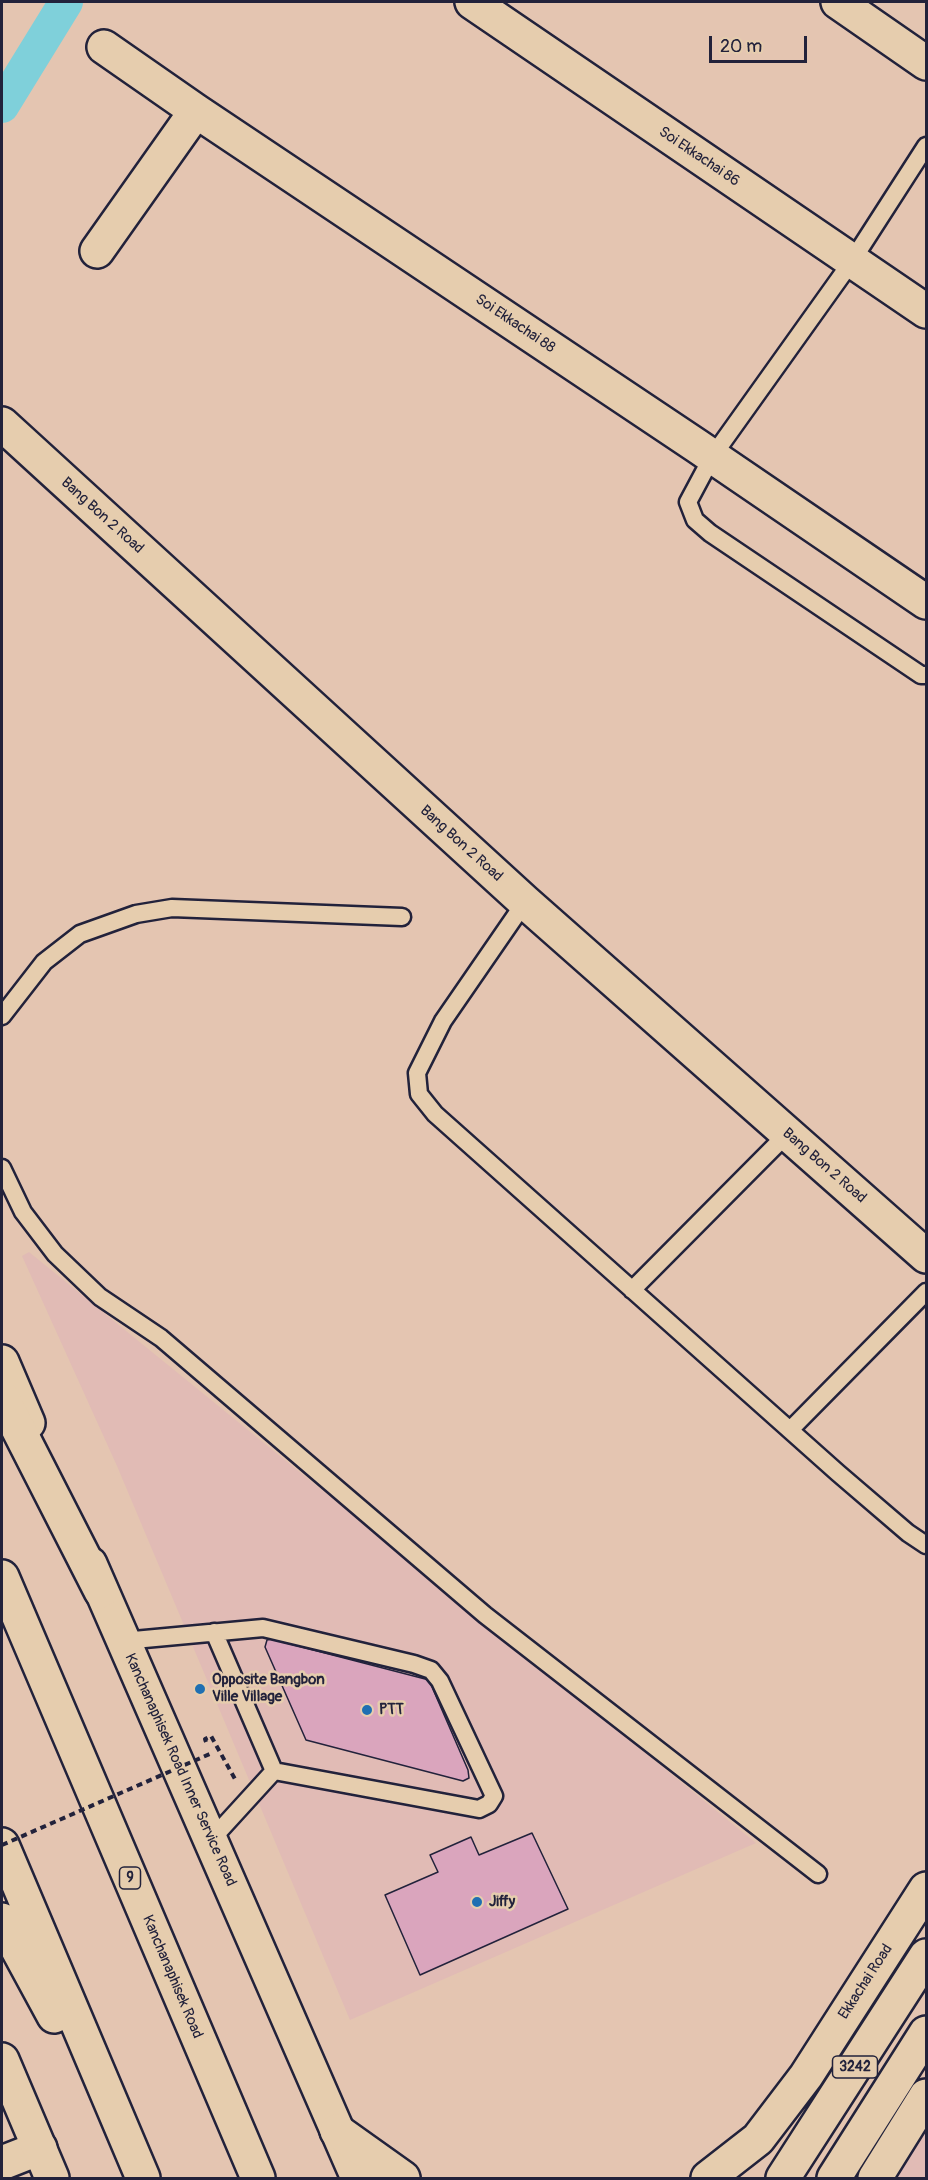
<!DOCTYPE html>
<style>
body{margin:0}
#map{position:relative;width:928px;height:2180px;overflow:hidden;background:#e4c5b1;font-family:Pangolin,sans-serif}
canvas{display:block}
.frame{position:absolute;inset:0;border:3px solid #22223b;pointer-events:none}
.scale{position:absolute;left:709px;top:36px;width:98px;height:27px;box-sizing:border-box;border:3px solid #22223b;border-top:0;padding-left:8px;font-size:18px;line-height:21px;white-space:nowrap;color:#22223b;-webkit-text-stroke:4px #e6cdae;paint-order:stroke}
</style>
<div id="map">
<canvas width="928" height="2180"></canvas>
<div class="frame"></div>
<div class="scale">20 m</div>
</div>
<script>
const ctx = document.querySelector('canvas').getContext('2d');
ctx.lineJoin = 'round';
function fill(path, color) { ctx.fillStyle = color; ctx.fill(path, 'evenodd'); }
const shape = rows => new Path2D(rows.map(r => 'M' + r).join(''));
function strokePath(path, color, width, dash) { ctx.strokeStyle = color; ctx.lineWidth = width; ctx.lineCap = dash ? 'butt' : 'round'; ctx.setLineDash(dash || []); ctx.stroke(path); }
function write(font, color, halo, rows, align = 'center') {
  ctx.font = font + ' Pangolin,sans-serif'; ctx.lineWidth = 5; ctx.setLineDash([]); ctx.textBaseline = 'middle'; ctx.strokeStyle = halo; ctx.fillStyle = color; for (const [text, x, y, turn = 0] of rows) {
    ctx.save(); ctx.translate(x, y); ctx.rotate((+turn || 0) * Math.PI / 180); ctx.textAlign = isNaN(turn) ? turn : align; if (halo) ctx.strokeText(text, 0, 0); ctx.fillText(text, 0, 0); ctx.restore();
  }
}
fill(shape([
 [29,1252,756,1843,350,2020,117,1466,22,1256],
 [926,2128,926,2178,897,2178]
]), '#e1bbb5');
strokePath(shape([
 [2,106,66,2]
]), '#7fd0da', 34);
const building = shape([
 [271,1639,429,1680,468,1770,469,1778,463,1781,306,1740,265,1647,267,1640,271,1639],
 [532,1833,568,1909,420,1975,385,1895,438,1872,430,1855,471,1837,479,1855,532,1833]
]);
fill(building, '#daa5bd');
strokePath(building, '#22223b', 1.5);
const service = shape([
 [926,146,852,261,712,457,688,502,695,520,710,533,921,675,926,675],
 [525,902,443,1021,417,1073,419,1094,435,1114,838,1473,908,1533,926,1545],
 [2,1016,44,962,80,934,136,914,172,908,402,917],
 [2,1168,23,1212,55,1254,100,1297,161,1338,485,1615,818,1874],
 [632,1290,787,1134],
 [790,1430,926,1292],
 [214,1632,274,1771],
 [123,1641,263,1628,414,1664,431,1670,440,1681,494,1796,489,1804,479,1809,274,1771,211,1840]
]);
const minor = shape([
 [472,2,926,311],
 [838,2,926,63],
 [104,47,196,111,697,446,926,602],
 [97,251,196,111],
 [2,424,525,902,926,1256],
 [2,2163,40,2148]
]);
const secondary = shape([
 [2,1362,28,1423],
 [90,1564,358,2178],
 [2,2060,52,2178]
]);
const primary = shape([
 [337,2131,403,2178],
 [708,2178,758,2139,806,2076,926,1889],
 [783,2178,926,1956],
 [834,2178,926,2033],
 [875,2178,926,2096]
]);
const trunk = shape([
 [2,1397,101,1591],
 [2,1577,258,2178],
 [2,1845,143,2178],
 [2,1920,54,2016]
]);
strokePath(service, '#22223b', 21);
strokePath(minor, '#22223b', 38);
strokePath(secondary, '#22223b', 38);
strokePath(primary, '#22223b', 38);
strokePath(trunk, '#22223b', 38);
strokePath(shape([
 [206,1742,205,1739,211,1736,235,1779]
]), '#22223b', 4, [6, 4.5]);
strokePath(service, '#e6cdae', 16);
strokePath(minor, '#e6cdae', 33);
strokePath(secondary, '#e6cdae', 33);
strokePath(primary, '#e6cdae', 33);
strokePath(trunk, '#e6cdae', 33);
strokePath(shape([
 [2,1845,212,1753]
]), '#22223b', 4, [6, 4.5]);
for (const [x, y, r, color] of [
 [200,1689,6,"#1f6fb2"],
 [367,1710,6,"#1f6fb2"],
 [477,1902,6,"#1f6fb2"]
]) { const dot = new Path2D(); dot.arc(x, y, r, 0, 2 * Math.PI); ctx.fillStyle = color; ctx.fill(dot); strokePath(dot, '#e6cdae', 2); }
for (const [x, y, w] of [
 [130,1878,21],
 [855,2067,45]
]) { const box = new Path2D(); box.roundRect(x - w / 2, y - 11, w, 22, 4.5); ctx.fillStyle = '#e6cdae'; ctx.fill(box); strokePath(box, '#22223b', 1.5); }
write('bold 14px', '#22223b', null, [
 ["9",130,1878],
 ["3242",855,2067]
]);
write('15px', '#22223b', '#e6cdae', [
 ["Soi Ekkachai 86",699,157,34],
 ["Soi Ekkachai 88",515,324,34],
 ["Bang Bon 2 Road",102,516,42],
 ["Bang Bon 2 Road",461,844,42],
 ["Bang Bon 2 Road",824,1166,41],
 ["Kanchanaphisek Road Inner Service Road",180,1770,66],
 ["Kanchanaphisek Road",172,1977,67],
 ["Ekkachai Road",866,1982,-57]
]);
write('bold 15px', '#22223b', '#e6cdae', [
 ["Opposite Bangbon",212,1680],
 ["Ville Village",212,1697],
 ["PTT",379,1710],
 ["Jiffy",489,1902]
], 'left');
</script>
